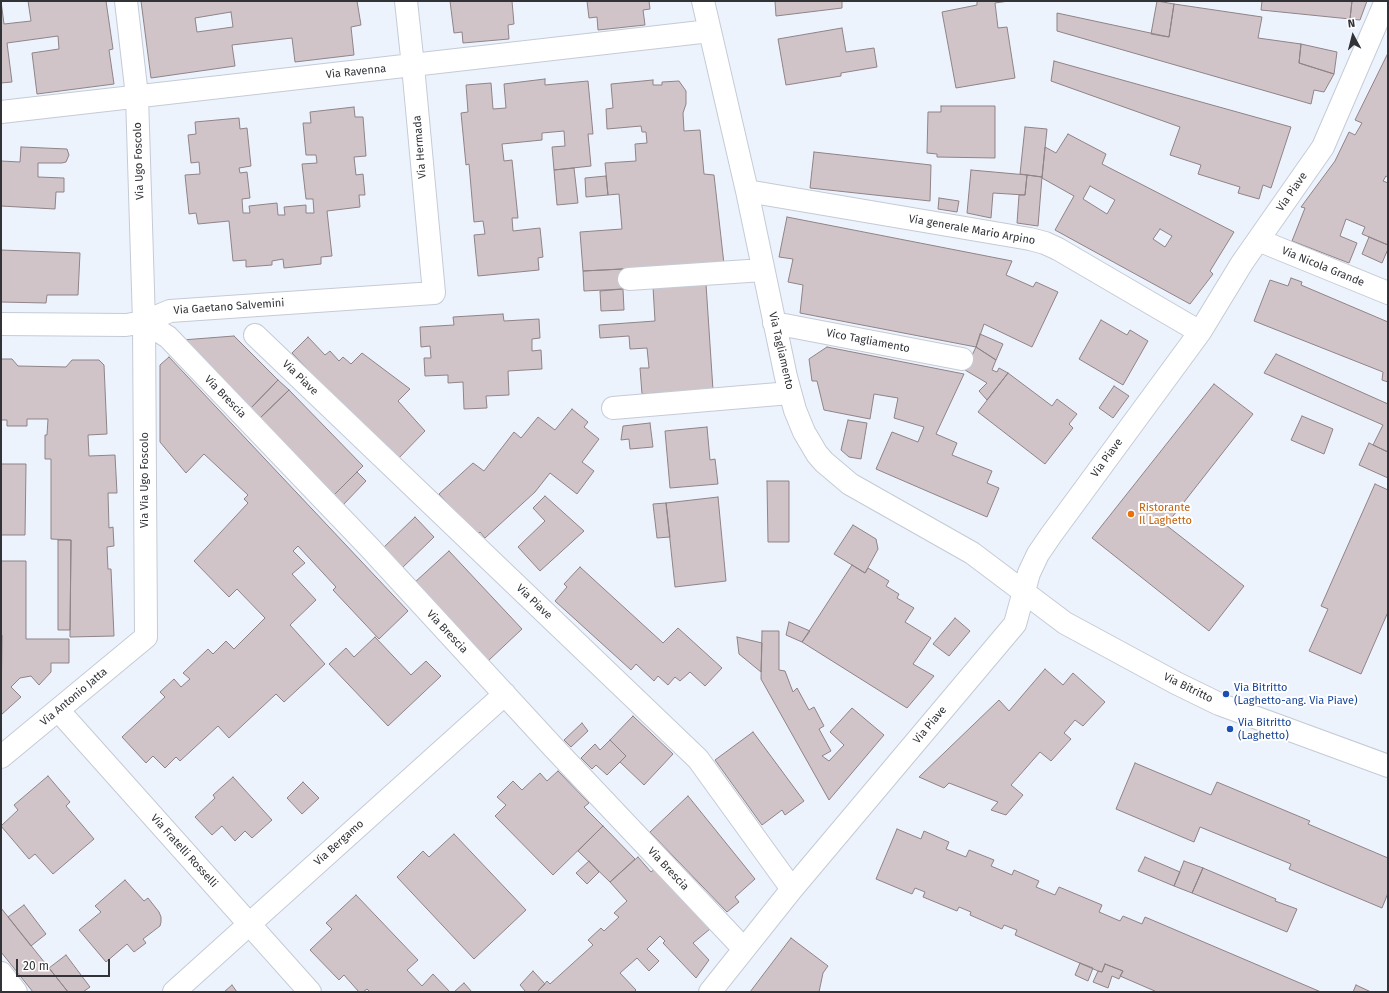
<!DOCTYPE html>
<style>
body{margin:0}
#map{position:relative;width:1389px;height:993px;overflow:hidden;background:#ecf3fd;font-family:"Fira Sans",sans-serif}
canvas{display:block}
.frame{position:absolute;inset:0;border:2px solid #313337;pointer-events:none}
.north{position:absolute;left:1333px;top:16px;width:40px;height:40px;-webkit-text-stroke:3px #fff;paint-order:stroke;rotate:353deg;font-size:11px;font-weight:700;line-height:16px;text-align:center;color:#313337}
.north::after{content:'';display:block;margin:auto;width:14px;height:18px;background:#313337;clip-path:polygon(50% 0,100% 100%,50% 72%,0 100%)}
.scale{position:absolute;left:16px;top:959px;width:94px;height:18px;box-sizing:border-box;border:2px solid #313337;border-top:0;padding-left:5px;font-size:12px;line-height:14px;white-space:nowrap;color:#313337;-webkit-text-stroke:3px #fff;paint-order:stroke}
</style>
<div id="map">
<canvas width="1389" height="993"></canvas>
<div class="frame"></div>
<div class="north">N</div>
<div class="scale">20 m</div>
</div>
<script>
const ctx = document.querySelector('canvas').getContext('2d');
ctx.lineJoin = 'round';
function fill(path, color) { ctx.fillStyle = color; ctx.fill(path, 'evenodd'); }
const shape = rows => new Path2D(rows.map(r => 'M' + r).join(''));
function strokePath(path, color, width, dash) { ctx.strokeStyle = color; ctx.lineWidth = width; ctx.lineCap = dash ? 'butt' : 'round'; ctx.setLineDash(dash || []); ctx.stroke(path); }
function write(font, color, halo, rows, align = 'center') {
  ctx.font = font + ' "Fira Sans",sans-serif'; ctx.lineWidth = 4; ctx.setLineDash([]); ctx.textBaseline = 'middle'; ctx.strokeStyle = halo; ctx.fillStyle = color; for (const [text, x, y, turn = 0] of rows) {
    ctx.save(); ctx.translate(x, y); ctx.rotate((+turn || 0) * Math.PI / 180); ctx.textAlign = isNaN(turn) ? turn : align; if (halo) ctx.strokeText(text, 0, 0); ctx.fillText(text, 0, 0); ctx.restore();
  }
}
const building = shape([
 [1,1,4,24,31,21,28,1,106,1,113,49,109,50,114,84,37,94,32,53,59,49,58,36,7,43,12,82,1,83,1,1],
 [141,1,357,1,361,25,351,27,354,55,295,62,292,38,232,45,235,66,151,78,141,1],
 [231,12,233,27,197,32,195,18,231,12],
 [450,1,512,1,514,24,508,25,509,39,463,43,462,32,454,33,450,1],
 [587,1,649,1,650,9,643,10,645,25,598,30,597,17,589,18,587,1],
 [775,1,842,1,842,8,776,16,775,1],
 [977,1,1009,1,995,3,998,28,1007,27,1015,78,956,88,942,12,977,5,977,1],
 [1157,1,1174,4,1169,37,1151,34,1157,1],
 [1262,1,1352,1,1350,19,1261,10,1262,1],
 [1352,1,1367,1,1360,20,1350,19,1352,1],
 [1174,4,1262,17,1258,38,1301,44,1299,63,1334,74,1324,92,1314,90,1311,104,1057,31,1057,13,1169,37,1174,4],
 [842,28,846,52,874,48,877,67,841,73,841,76,786,85,778,39,842,28],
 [1301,44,1337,52,1334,74,1299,63,1301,44],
 [1388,53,1388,177,1386,176,1383,181,1388,183,1388,245,1362,234,1365,227,1346,219,1340,236,1357,243,1349,263,1292,241,1305,208,1301,207,1335,161,1349,132,1355,135,1362,123,1355,120,1388,53],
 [1054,61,1291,127,1271,188,1263,185,1259,199,1238,193,1240,187,1198,174,1201,165,1170,155,1180,127,1051,81,1054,61],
 [545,79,545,85,588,81,593,134,588,134,591,166,554,170,552,147,565,146,564,131,542,133,542,140,502,144,504,161,512,160,518,218,512,218,513,231,540,228,543,257,538,258,539,270,478,276,474,235,485,234,483,221,474,222,469,164,466,165,461,113,468,112,466,85,491,83,493,109,506,108,504,84,545,79],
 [653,80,653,85,662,85,662,82,679,81,686,91,686,104,683,113,684,131,700,130,704,174,714,175,724,264,583,271,580,232,622,229,619,194,608,195,605,163,636,161,635,144,647,143,646,132,642,132,641,126,607,129,606,109,613,108,611,84,653,80],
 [941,106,995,106,995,158,937,157,937,154,927,153,928,112,941,112,941,106],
 [354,107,355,117,363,117,366,156,354,157,356,175,363,174,365,195,359,195,360,207,327,211,332,256,321,257,321,264,284,268,283,259,272,261,272,265,246,267,246,260,233,261,229,221,198,224,196,213,189,214,185,175,200,174,199,162,191,163,188,135,196,134,195,122,239,118,240,129,247,128,251,166,239,168,240,173,247,172,250,198,242,199,243,213,250,213,249,206,277,203,278,215,285,215,284,207,306,205,306,213,314,213,313,199,306,199,302,164,317,163,316,155,306,155,303,123,311,123,310,112,354,107],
 [1025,127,1047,129,1042,177,1020,174,1025,127],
 [1068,134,1106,154,1102,164,1234,232,1210,271,1213,274,1190,304,1055,230,1074,196,1042,178,1045,147,1056,153,1068,134],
 [1090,186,1115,200,1107,214,1083,199,1090,186],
 [1160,229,1172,236,1165,247,1153,239,1160,229],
 [21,147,67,149,69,155,66,162,62,163,38,163,38,177,64,178,64,192,56,192,55,209,1,206,1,161,20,162,21,147],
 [814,152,931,165,930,201,810,188,814,152],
 [574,168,578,203,557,205,554,170,574,168],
 [971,170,1027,175,1025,195,993,193,991,218,967,213,971,170],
 [1027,175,1042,177,1038,226,1017,223,1019,195,1025,195,1027,175],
 [606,176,608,195,586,197,585,178,606,176],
 [939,198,959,201,957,212,938,209,939,198],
 [787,217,1012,261,1006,275,1033,287,1036,282,1058,292,1032,347,984,324,976,347,800,313,803,285,788,282,793,259,779,257,787,217],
 [1369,237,1388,245,1388,249,1382,263,1362,254,1369,237],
 [1,250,80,253,78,295,47,295,46,303,1,302,1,250],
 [622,269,623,289,584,291,583,271,622,269],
 [1291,278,1302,282,1301,285,1388,322,1388,382,1382,380,1383,372,1254,321,1270,280,1288,286,1291,278],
 [706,284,713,390,642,394,640,368,649,368,647,348,630,349,629,336,600,338,599,325,655,321,653,287,706,284],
 [623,289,624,310,601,311,600,291,623,289],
 [503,314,504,321,539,319,540,338,532,339,532,351,541,350,542,369,508,371,509,395,486,396,487,408,464,409,463,382,448,383,448,375,425,376,424,358,431,358,430,346,421,347,420,327,454,325,453,317,503,314],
 [1101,320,1127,335,1130,330,1148,341,1123,385,1079,359,1101,320],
 [980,334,1003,344,996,360,976,347,980,334],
 [234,336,278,380,250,409,182,340,234,336],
 [308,337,325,355,330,351,339,361,343,357,351,364,362,353,410,389,398,401,425,431,395,462,292,353,308,337],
 [827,347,964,374,936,434,957,443,952,455,992,471,987,483,999,488,987,517,876,469,892,432,918,442,924,427,894,418,898,398,874,394,870,419,824,410,817,381,812,381,809,359,827,347],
 [976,347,996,360,992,370,997,372,999,368,1008,373,987,400,979,391,987,383,965,370,976,347],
 [1276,354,1388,404,1388,452,1373,445,1383,425,1264,373,1276,354],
 [169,357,408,611,379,639,333,590,336,587,298,546,293,551,305,563,292,574,316,600,290,625,325,664,284,702,276,694,229,738,218,726,180,761,176,757,165,768,153,756,146,763,122,737,165,697,160,692,174,679,181,687,190,679,183,673,208,649,213,654,226,641,234,649,265,618,237,589,229,597,194,561,248,503,244,499,248,495,204,454,186,473,160,442,160,365,169,357],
 [1,359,12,359,18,366,66,367,72,360,99,360,104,365,107,434,88,435,89,456,115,455,117,493,108,493,109,528,113,527,114,546,107,547,108,569,111,569,114,636,70,637,71,540,51,539,51,459,45,459,45,435,47,435,48,419,27,419,27,426,7,426,7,420,1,420,1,359],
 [1008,373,1052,406,1057,399,1077,414,1069,424,1073,428,1045,464,978,412,1008,373],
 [278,380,289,390,259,419,250,409,278,380],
 [1214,384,1253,414,1166,525,1244,586,1209,631,1092,538,1214,384],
 [1114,386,1129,396,1113,418,1099,408,1114,386],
 [289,390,363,466,333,496,259,419,289,390],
 [572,409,588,422,584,427,599,439,582,462,594,471,577,494,550,473,535,492,485,538,480,532,476,536,439,494,473,463,484,471,514,432,521,438,538,417,555,430,572,409],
 [1302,416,1333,429,1324,454,1291,440,1302,416],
 [848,420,867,423,861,459,849,457,841,450,848,420],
 [650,423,653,447,630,449,629,439,621,440,623,426,650,423],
 [707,427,710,460,715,459,718,484,670,488,665,431,707,427],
 [1369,443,1388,452,1388,478,1359,465,1369,443],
 [1,464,26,464,25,535,1,535,1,464],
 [357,472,366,481,342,506,333,496,357,472],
 [767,481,789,481,789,542,768,542,767,481],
 [1375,484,1388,490,1388,612,1361,674,1309,651,1328,609,1321,606,1375,484],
 [545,496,584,531,540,571,518,547,545,521,533,508,545,496],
 [718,497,726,581,675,587,666,503,718,497],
 [666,503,670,537,657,538,653,504,666,503],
 [415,517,434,537,401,569,382,549,415,517],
 [853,525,876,539,878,549,865,573,834,554,853,525],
 [58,540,71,540,70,630,58,630,58,540],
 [449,551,522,629,488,661,414,583,449,551],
 [1,561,26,561,26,639,69,639,69,663,51,663,51,672,39,685,31,676,20,678,11,687,21,697,1,715,2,635,1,635,1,561],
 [852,565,865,573,868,568,889,581,886,586,899,594,897,598,914,608,905,622,931,638,913,664,934,676,907,708,802,642,852,565],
 [580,567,663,643,678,628,722,668,705,686,690,672,680,681,675,677,668,685,658,676,654,681,636,664,631,670,555,601,567,587,564,584,580,567],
 [955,618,970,631,949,656,933,644,955,618],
 [789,622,810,631,802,642,786,635,789,622],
 [762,631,779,631,779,670,785,671,793,692,797,688,809,710,814,707,824,726,819,729,831,751,822,756,829,761,844,745,830,732,852,708,884,735,829,800,761,679,762,631],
 [375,637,411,675,426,661,441,676,388,726,329,664,346,648,354,657,375,637],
 [737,637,762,643,761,672,739,654,737,637],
 [1045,669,1063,685,1073,673,1105,702,1083,726,1075,720,1064,733,1071,739,1051,761,1040,752,1011,785,1023,795,1006,815,991,810,998,802,949,783,944,788,919,777,999,700,1009,711,1045,669],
 [633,716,673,754,644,785,620,762,626,756,610,740,633,716],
 [582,723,588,731,571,747,564,740,582,723],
 [753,732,804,801,785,815,782,810,762,825,715,760,753,732],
 [610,740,626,756,607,775,596,765,592,769,581,758,595,744,600,750,610,740],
 [1135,763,1211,795,1217,782,1310,821,1308,824,1388,858,1388,893,1382,908,1289,869,1291,864,1200,827,1194,842,1116,809,1135,763],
 [558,771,589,803,584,807,603,826,553,875,495,816,506,805,497,797,513,781,522,790,540,773,547,781,558,771],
 [48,776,70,802,66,806,94,839,53,874,35,854,29,859,1,826,18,810,14,805,48,776],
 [233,777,272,820,252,838,245,831,235,841,222,826,212,835,195,817,215,798,213,795,233,777],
 [303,782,319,798,302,814,287,798,303,782],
 [688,796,755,879,735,897,739,902,727,912,650,832,688,796],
 [603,826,635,859,610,882,578,851,603,826],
 [897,829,921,839,924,831,949,842,946,849,966,857,969,850,994,860,991,866,1012,875,1014,870,1039,881,1036,887,1055,895,1059,887,1102,905,1099,912,1120,921,1123,916,1142,924,1145,917,1321,992,1157,992,1120,976,1123,971,1105,964,1102,972,1098,971,1015,935,1017,930,1004,925,1002,929,970,915,971,912,959,907,957,911,923,897,925,892,915,888,912,894,876,879,897,829],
 [454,834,526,910,474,959,397,877,423,851,429,857,454,834],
 [638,857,651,872,656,868,710,929,693,943,709,960,696,978,663,943,665,941,660,936,647,949,659,961,649,971,637,958,620,973,636,990,634,992,537,992,547,981,550,984,593,945,588,940,601,928,604,931,619,917,614,913,627,901,610,882,638,857],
 [1145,857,1180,872,1174,886,1138,871,1145,857],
 [589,861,599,872,587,884,576,873,589,861],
 [1184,861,1203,868,1192,893,1174,886,1184,861],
 [1203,868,1276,899,1275,901,1297,909,1287,932,1192,893,1203,868],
 [125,880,144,901,148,898,159,912,161,917,161,922,160,926,143,939,146,943,134,952,127,944,106,962,79,930,101,912,95,906,125,880],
 [356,895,418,960,407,970,422,986,433,974,450,992,370,992,367,989,363,992,359,992,344,975,339,980,310,950,332,929,326,923,356,895],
 [24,905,46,934,31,946,8,917,24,905],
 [1,908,49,968,68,992,33,992,1,952,1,908],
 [791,938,828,966,823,973,819,992,750,992,791,938],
 [66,955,90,987,83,992,68,992,49,968,66,955],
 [1080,963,1093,968,1088,981,1075,975,1080,963],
 [1105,964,1123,971,1119,979,1112,976,1108,988,1093,982,1098,971,1102,972,1105,964],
 [533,971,545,984,537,992,526,992,520,985,533,971],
 [464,983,472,992,454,992,464,983],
 [232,985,237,992,224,992,232,985],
 [1356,985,1371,992,1353,992,1356,985]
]);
fill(building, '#d1c4c8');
strokePath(building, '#8f8387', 1);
const minor = shape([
 [703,1,747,191,786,377,795,410,804,432,817,454,824,462,850,484,972,553,1065,623,1176,683,1219,704,1388,766],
 [1,112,710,31],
 [747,191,1030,239,1045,243,1058,249,1200,332],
 [1258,240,1388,293],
 [629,279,763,270],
 [144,322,168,337,369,547,554,748,744,949],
 [774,323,962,359],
 [1,324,126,325,144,322,170,311,434,293,413,66,406,1],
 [255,335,698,759,792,889],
 [613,408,790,393],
 [58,710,310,992],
 [1,757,146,637,144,322,137,96,126,1],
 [1,973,16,992],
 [174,992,505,694],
 [710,992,792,889,1015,624,1029,573,1038,554,1051,535,1200,332,1242,263,1323,147,1386,1]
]);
strokePath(minor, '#c5cbd5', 24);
strokePath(minor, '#fff', 22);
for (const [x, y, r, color] of [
 [1131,514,4,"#e8710a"],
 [1226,694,4,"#1a4fb4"],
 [1230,729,4,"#1a4fb4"]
]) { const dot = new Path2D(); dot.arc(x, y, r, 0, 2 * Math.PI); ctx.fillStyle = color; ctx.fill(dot); strokePath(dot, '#fff', 1.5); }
write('11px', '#313337', '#fff', [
 ["Via Ravenna",356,72,-6],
 ["Via Hermada",420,147,-95],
 ["Via Ugo Foscolo",139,161,-92],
 ["Via Piave",1292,192,-55],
 ["Via generale Mario Arpino",972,230,10],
 ["Via Nicola Grande",1323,267,22],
 ["Via Gaetano Salvemini",229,307,-4],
 ["Vico Tagliamento",868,341,11],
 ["Via Tagliamento",781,351,77],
 ["Via Piave",300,378,44],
 ["Via Brescia",225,397,46],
 ["Via Piave",1107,458,-54],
 ["Via Via Ugo Foscolo",145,480,-90],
 ["Via Piave",534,602,44],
 ["Via Brescia",447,632,47],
 ["Via Bitritto",1188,688,26],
 ["Via Antonio Jatta",74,697,-40],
 ["Via Piave",930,725,-50],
 ["Via Bergamo",339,843,-42],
 ["Via Fratelli Rosselli",184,851,48],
 ["Via Brescia",668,869,47]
]);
write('11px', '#c56008', '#fff', [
 ["Ristorante",1139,508],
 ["Il Laghetto",1139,521]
], 'left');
write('11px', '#164399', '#fff', [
 ["Via Bitritto",1234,688],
 ["(Laghetto-ang. Via Piave)",1234,701],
 ["Via Bitritto",1238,723],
 ["(Laghetto)",1238,736]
], 'left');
</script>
